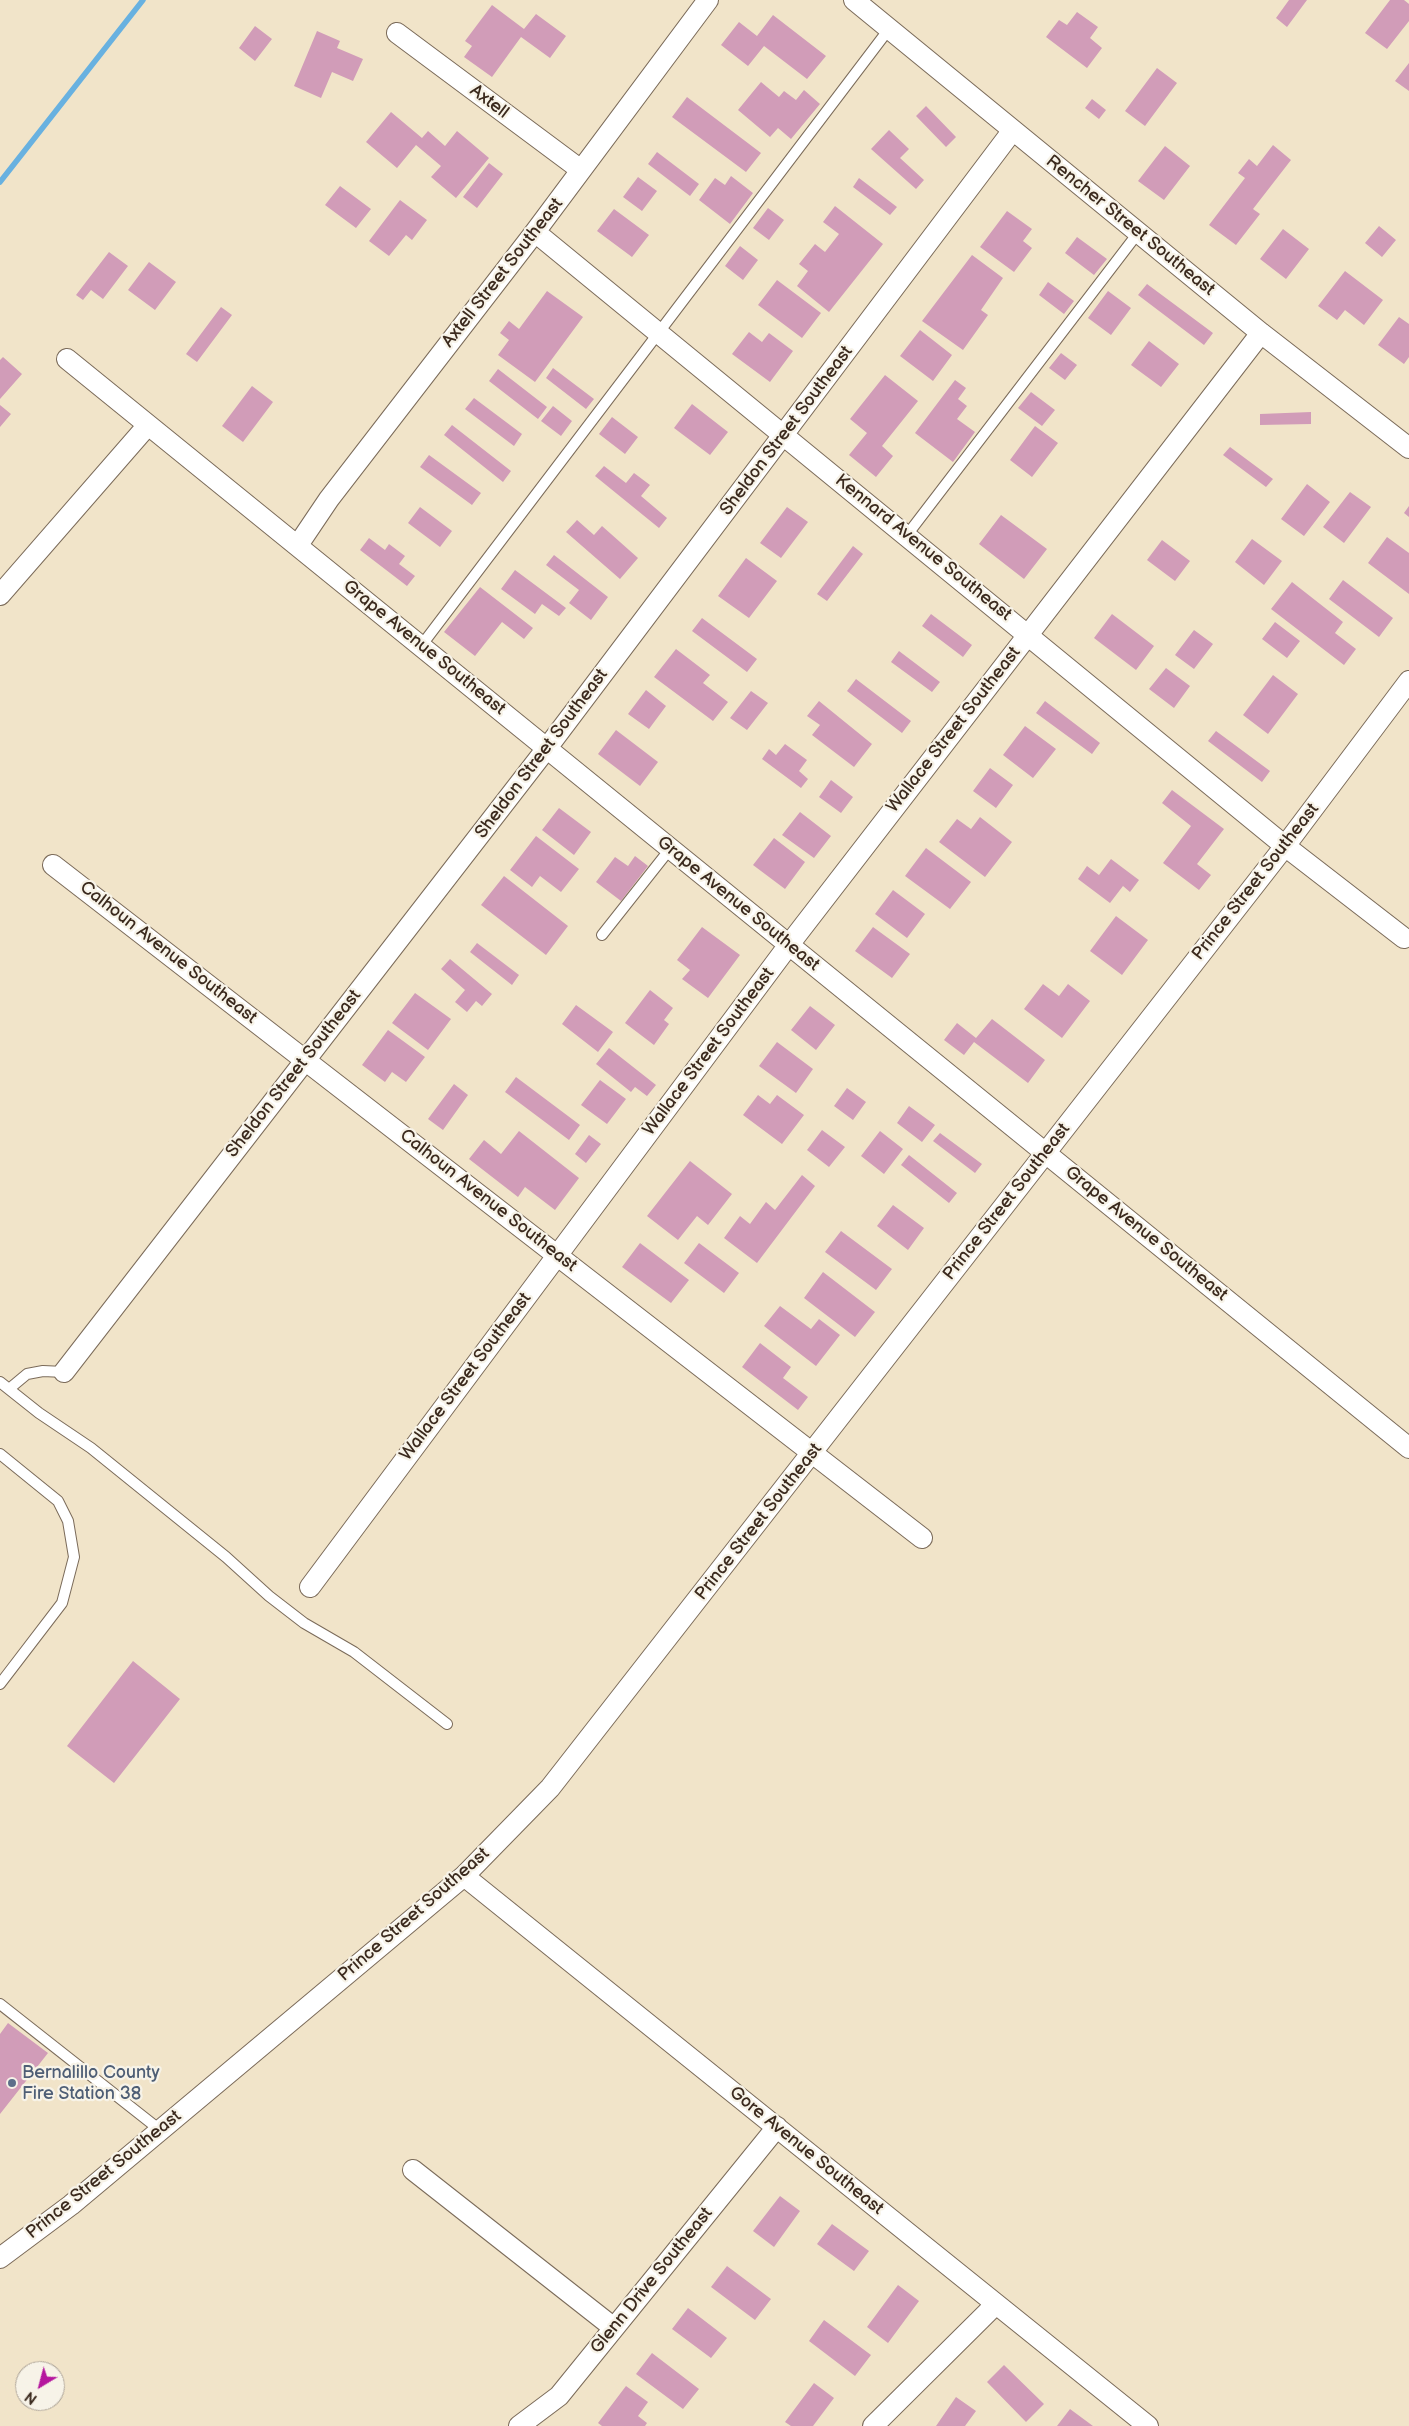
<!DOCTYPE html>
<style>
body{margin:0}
#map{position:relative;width:1409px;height:2426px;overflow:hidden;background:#f1e4c9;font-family:"Balsamiq Sans",sans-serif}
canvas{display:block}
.north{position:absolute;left:15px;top:2361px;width:50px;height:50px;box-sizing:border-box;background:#f7f3e8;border:1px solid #aca397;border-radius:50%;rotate:217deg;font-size:14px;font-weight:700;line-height:20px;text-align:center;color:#3b2a1e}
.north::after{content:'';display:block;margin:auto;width:18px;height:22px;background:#b5179e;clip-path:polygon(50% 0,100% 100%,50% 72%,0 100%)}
</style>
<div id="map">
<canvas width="1409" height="2426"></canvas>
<div class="north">N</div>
</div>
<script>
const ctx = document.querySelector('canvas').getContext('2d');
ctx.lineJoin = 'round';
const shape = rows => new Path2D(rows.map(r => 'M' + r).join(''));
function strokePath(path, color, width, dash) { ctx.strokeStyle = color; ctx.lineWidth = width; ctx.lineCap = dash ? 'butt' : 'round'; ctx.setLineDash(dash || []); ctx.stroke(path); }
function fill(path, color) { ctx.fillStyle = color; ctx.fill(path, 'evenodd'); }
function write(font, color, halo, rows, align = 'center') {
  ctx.font = font + ' "Balsamiq Sans",sans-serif'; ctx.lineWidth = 4.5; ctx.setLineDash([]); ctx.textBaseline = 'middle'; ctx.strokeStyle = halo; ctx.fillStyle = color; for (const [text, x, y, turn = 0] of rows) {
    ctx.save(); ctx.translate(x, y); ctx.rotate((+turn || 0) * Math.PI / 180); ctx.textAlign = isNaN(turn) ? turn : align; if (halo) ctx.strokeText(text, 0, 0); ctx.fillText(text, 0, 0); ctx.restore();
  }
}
strokePath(shape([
 [0,182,143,0]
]), '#68b1e0', 5.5);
fill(shape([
 [1289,0,1307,0,1287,27,1276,18],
 [1390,0,1404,0,1409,4,1409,21,1387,49,1365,33],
 [492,5,524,29,536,14,566,36,550,58,521,37,492,77,464,57,472,46,465,41],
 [1077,12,1098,27,1090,38,1102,48,1087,68,1046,37,1059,20,1067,25],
 [773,15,826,56,807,79,764,46,748,66,721,45,739,22,757,36],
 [255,26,272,39,255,61,239,48],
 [317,31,340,41,337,48,363,59,353,81,332,72,321,98,294,86],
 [1409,63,1409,91,1395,81],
 [1157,68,1177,83,1145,126,1125,111],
 [761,82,779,97,784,91,796,100,804,90,820,104,791,139,778,128,770,137,738,110],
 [687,97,761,153,746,172,672,117],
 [1092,99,1106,110,1099,119,1085,108],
 [926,106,956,137,946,147,916,116],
 [391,112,422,138,428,131,445,146,457,131,489,158,456,198,431,177,441,166,416,145,397,168,366,142],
 [889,130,909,149,900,158,924,180,916,189,871,149],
 [1273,145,1291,160,1253,209,1260,214,1236,245,1209,225,1245,178,1238,173,1249,159,1257,166],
 [1165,146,1190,166,1164,200,1138,181],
 [657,152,699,184,690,196,648,164],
 [489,163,503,174,477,208,463,197],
 [731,176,753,193,730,224,699,200,715,178,725,185],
 [638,177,657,191,642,211,623,197],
 [859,178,897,207,890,215,853,187],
 [340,186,371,209,356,228,325,205],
 [400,200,427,220,412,240,406,235,389,256,369,241],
 [835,206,883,244,829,312,797,286,808,271,799,264,815,244,825,252,839,234,823,222],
 [768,208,784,220,769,240,753,228],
 [614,209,649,235,632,257,597,231],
 [1007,211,1032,229,1023,241,1032,248,1014,272,980,247],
 [1379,226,1396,240,1382,257,1365,243],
 [1283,229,1309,249,1286,279,1260,259],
 [1077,237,1107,259,1094,275,1065,253],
 [740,246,758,260,743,280,725,266],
 [109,252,128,266,103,299,91,290,83,300,76,295],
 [972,255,1003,278,981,310,988,315,963,350,922,321],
 [149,262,176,282,155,310,128,290],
 [1345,271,1383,300,1364,325,1345,310,1337,320,1318,306],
 [777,280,821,313,802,338,758,305],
 [1048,282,1074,301,1064,314,1039,295],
 [1147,284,1213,333,1204,345,1138,295],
 [547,291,583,317,535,382,498,355,509,340,500,333,509,321,519,329],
 [1108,291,1131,308,1111,335,1088,318],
 [221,307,232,315,197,362,186,354],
 [1399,317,1409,324,1409,357,1404,364,1378,345],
 [920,330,952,355,933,381,900,356],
 [749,332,762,342,769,333,793,351,770,382,732,354],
 [1149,341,1179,364,1161,387,1131,365],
 [1061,353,1077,365,1065,380,1049,368],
 [3,357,22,374,0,399,0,360],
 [553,368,594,399,586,409,546,378],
 [498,369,547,407,538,419,489,381],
 [885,375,918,401,882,446,893,456,876,477,849,455,867,433,850,419],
 [955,380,966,388,958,399,967,406,957,419,975,432,953,462,915,433],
 [252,386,273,402,243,442,222,426],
 [1031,392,1055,410,1042,426,1018,408],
 [474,398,522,434,514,446,465,409],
 [692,404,728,432,710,455,674,428],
 [0,405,11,414,0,427],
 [553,406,572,421,561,436,541,421],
 [1311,412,1311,424,1260,425,1260,414],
 [612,417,638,437,625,454,599,434],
 [452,425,511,471,503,482,444,435],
 [1035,426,1058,443,1032,477,1010,460],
 [1230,447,1273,479,1266,487,1223,455],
 [429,455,481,493,472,505,420,467],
 [604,466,626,483,634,473,650,485,641,496,667,518,659,528,595,476],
 [1307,484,1330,502,1304,536,1281,519],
 [1350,492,1371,507,1344,543,1323,527],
 [1409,506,1409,517,1404,513],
 [420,507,452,531,440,547,408,523],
 [787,507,808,522,781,558,760,543],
 [1001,515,1047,549,1024,579,979,544],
 [577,520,594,535,602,526,638,558,620,579,566,532],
 [1387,537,1409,553,1409,594,1368,563],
 [369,538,385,550,389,544,405,556,399,564,415,576,407,586,360,550],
 [1252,539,1282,561,1264,585,1235,562],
 [1162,540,1190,561,1175,581,1147,560],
 [853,546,863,554,827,601,817,594],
 [554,555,608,597,591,620,569,603,579,590,546,565],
 [746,558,777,581,749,618,718,596],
 [515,570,566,608,559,616,542,604,535,614,501,589],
 [1343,580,1393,618,1379,637,1329,599],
 [1292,582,1343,622,1335,633,1356,649,1344,665,1271,609],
 [480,587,533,628,524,639,502,622,475,656,444,632],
 [931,614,972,645,963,657,922,626],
 [1112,614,1154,646,1136,670,1094,638],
 [702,618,757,659,747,672,692,631],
 [1275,622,1300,641,1287,658,1262,639],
 [1194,630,1213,644,1194,669,1175,655],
 [676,649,710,675,703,683,728,702,713,721,654,677],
 [899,651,940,682,932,692,891,662],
 [1166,668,1190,686,1174,708,1149,689],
 [1273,675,1298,694,1268,734,1243,715],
 [856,679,911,721,902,733,847,691],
 [646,690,666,706,649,729,628,714],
 [751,691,768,703,747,730,730,718],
 [819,701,872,744,854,767,812,735,820,725,807,716],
 [1045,701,1100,743,1092,754,1036,713],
 [1025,726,1056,749,1033,778,1003,755],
 [616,730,658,762,640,786,598,754],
 [1216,731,1270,771,1262,782,1208,741],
 [785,744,807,760,799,771,808,779,801,788,762,759,769,749,776,755],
 [990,768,1013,785,996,808,973,791],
 [831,780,853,797,841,813,819,797],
 [1172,790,1224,829,1197,864,1211,875,1199,890,1163,863,1191,826,1162,803],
 [559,808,591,832,574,855,542,830],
 [800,812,831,836,814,858,782,835],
 [980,817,1012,842,985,877,939,842,957,819,971,829],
 [536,836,579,869,561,892,540,876,532,887,510,870],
 [774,838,805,862,785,889,753,865],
 [926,848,971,882,950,909,905,876],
 [635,856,648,866,621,901,596,882,615,857,628,866],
 [1111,859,1139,880,1130,892,1123,886,1110,903,1078,879,1087,866,1099,875],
 [504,876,568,926,546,955,481,905],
 [893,890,925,914,907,938,875,914],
 [1116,916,1148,940,1122,975,1090,951],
 [702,927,740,955,708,998,682,979,690,970,677,960],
 [873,927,910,954,892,978,855,951],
 [477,943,519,975,512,985,470,952],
 [450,959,492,994,482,1006,476,1001,467,1012,455,1002,465,990,441,969],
 [1043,984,1059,996,1068,984,1090,1001,1062,1038,1024,1009],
 [650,990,673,1008,664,1020,669,1024,654,1045,625,1023],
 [415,993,451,1019,428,1050,392,1023],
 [576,1005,613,1032,598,1052,562,1024],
 [810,1006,835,1025,816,1050,791,1030],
 [992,1019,1045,1060,1028,1083,974,1042,964,1055,944,1040,957,1023,976,1038],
 [388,1030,425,1057,406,1082,392,1072,385,1082,362,1065],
 [777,1042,813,1069,796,1093,759,1066],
 [609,1048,656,1085,647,1096,635,1087,631,1092,596,1064],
 [516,1077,580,1125,569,1140,505,1092],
 [600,1080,626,1099,607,1124,581,1105],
 [454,1084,468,1095,443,1130,428,1119],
 [847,1088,866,1102,853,1120,834,1106],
 [758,1095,770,1104,777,1095,804,1115,782,1144,743,1115],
 [909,1106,935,1125,922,1142,897,1123],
 [822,1130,845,1147,829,1167,807,1150],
 [519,1131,579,1178,555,1210,525,1187,518,1197,469,1159,484,1140,501,1154],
 [880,1131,903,1149,884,1174,861,1156],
 [940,1133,982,1164,975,1173,933,1141],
 [589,1135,601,1144,586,1163,575,1154],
 [909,1155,957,1193,949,1203,901,1165],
 [690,1161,732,1194,708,1225,697,1216,678,1240,647,1216],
 [802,1175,815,1186,757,1263,724,1238,740,1216,750,1224,766,1202,775,1210],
 [893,1205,924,1228,908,1250,877,1226],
 [841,1231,892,1269,876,1290,825,1252],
 [640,1243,689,1280,671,1303,622,1267],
 [699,1243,739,1273,724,1293,684,1263],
 [823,1272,875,1312,855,1337,804,1298],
 [780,1306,811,1329,819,1319,840,1335,816,1366,764,1326],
 [760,1343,791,1367,783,1378,808,1397,798,1410,742,1367],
 [133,1661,180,1699,114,1783,67,1746],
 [8,2023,48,2053,0,2114,0,2034],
 [780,2196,800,2211,774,2247,753,2231],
 [832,2224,869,2251,854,2271,817,2244],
 [727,2266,771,2299,755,2320,711,2287],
 [898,2285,919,2301,888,2343,867,2327],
 [688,2308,727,2338,711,2358,672,2329],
 [824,2320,871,2355,855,2376,809,2341],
 [652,2353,699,2389,683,2409,636,2374],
 [1004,2365,1044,2404,1026,2422,987,2382],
 [814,2383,834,2398,813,2426,791,2426,785,2422],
 [626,2386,648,2402,638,2416,647,2423,645,2426,602,2426,598,2423],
 [956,2397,976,2411,965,2426,936,2426],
 [1070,2409,1093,2426,1057,2426]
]), '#d19cb8');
const service = shape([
 [907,535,1138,233],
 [421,646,889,29],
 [602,935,670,849],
 [0,1382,39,1413,91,1448,226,1557,269,1596,304,1623,354,1652,447,1724],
 [9,1389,27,1374,43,1371,64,1372],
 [0,1454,58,1501,68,1521,74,1557,62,1603,0,1684],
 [0,2004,160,2130]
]);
const minor = shape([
 [854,0,1261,333,1409,448],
 [397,33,581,170],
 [535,232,1285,846,1404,938],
 [67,359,1409,1448],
 [298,545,329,499,535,232,708,0],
 [0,595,148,425],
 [53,865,922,1538],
 [64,1372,547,748,1013,130],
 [310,1587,788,946,1261,333],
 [464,1876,1148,2426],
 [413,2170,614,2328],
 [0,2258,71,2205,464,1876,550,1788,1285,846,1409,681],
 [519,2426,559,2396,777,2127],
 [873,2426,996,2304]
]);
strokePath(service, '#7b6b5a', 12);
strokePath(minor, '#7b6b5a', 22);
strokePath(service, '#fff', 10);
strokePath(minor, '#fff', 20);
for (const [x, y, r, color] of [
 [12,2083,5,"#5c6f8a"]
]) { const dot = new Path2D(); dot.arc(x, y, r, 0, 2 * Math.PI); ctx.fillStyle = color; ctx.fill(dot); strokePath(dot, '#f7f3e8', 2); }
write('18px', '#3b2a1e', '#f7f3e8', [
 ["Axtell",489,102,37],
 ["Rencher Street Southeast",1130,226,39],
 ["Axtell Street Southeast",503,273,-52],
 ["Sheldon Street Southeast",787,431,-53],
 ["Kennard Avenue Southeast",923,548,39],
 ["Grape Avenue Southeast",424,648,39],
 ["Wallace Street Southeast",954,730,-52],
 ["Sheldon Street Southeast",542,754,-53],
 ["Prince Street Southeast",1256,882,-52],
 ["Grape Avenue Southeast",738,904,39],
 ["Calhoun Avenue Southeast",168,953,38],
 ["Wallace Street Southeast",709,1052,-53],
 ["Sheldon Street Southeast",294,1074,-52],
 ["Calhoun Avenue Southeast",488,1201,38],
 ["Prince Street Southeast",1007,1202,-52],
 ["Grape Avenue Southeast",1146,1234,39],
 ["Wallace Street Southeast",466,1377,-53],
 ["Prince Street Southeast",759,1522,-52],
 ["Prince Street Southeast",414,1915,-41],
 ["Gore Avenue Southeast",806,2151,39],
 ["Prince Street Southeast",104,2175,-39],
 ["Glenn Drive Southeast",652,2281,-51]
]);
write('18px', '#4e5e75', '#f7f3e8', [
 ["Bernalillo County",22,2073],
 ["Fire Station 38",22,2094]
], 'left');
</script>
